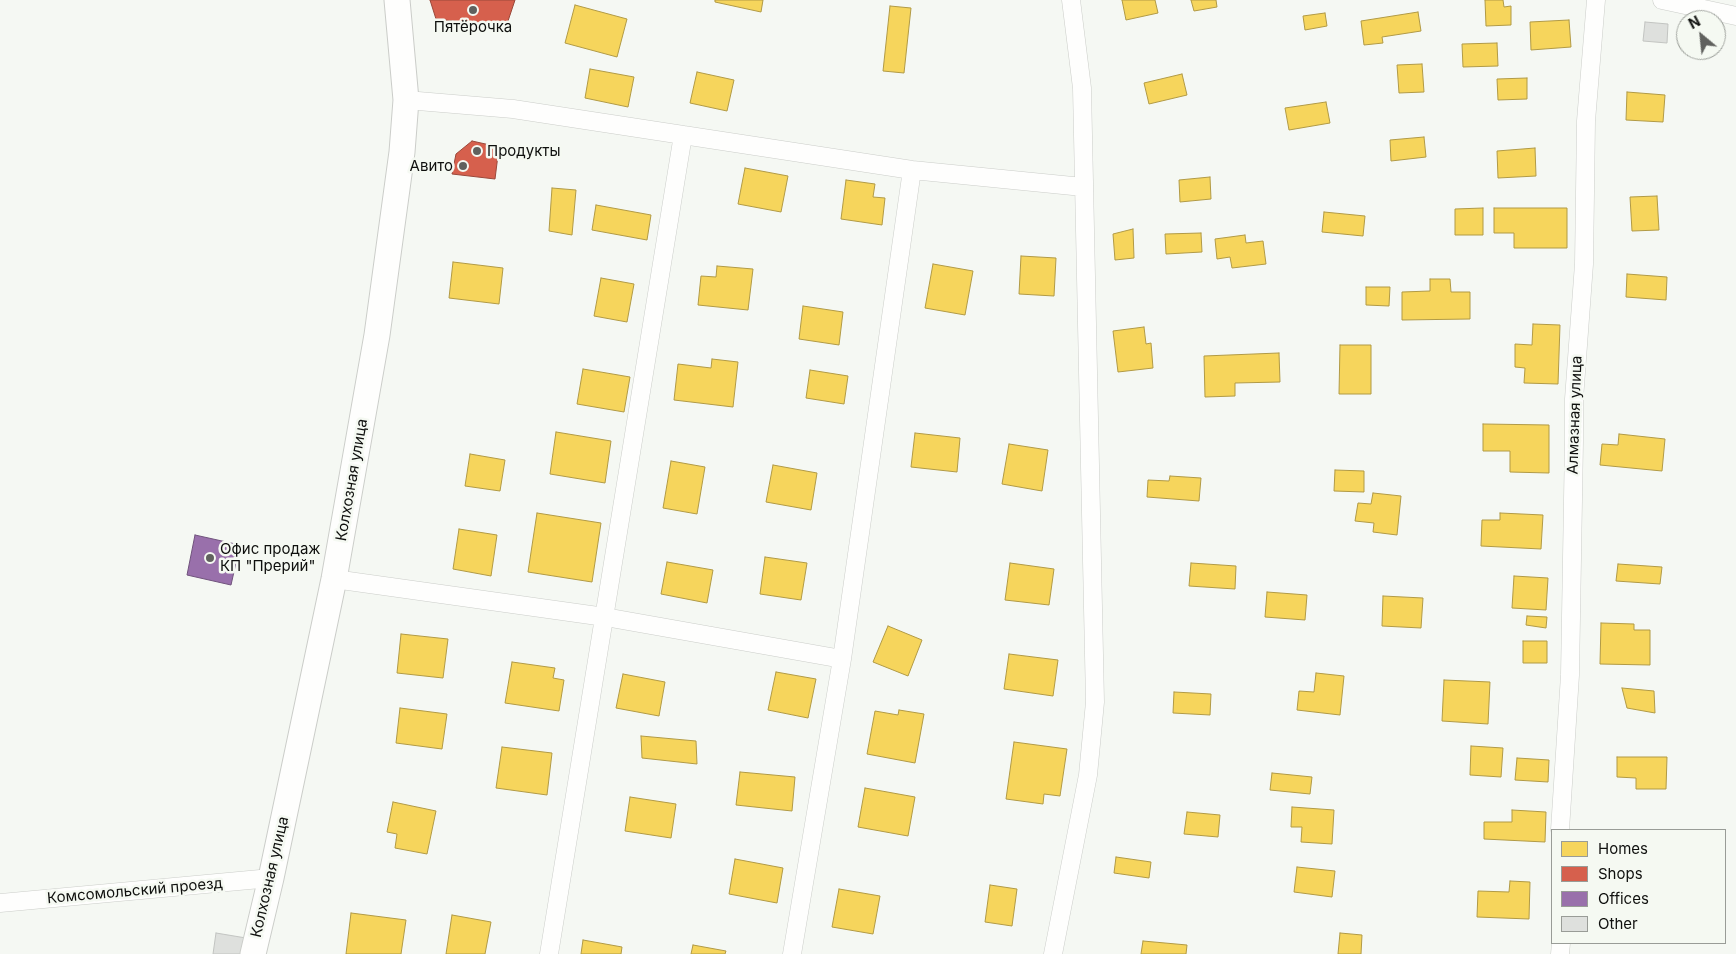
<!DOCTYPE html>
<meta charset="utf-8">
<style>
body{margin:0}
#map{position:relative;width:1736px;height:954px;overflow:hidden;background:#f5f8f3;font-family:Inter,sans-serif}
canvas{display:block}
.legend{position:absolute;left:1551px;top:829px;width:175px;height:115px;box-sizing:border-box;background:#f5f9f2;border:1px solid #999c97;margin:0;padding:6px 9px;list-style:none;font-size:15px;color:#0f100e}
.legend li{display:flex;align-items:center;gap:10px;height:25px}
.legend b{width:25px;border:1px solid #999c97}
.north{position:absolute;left:1676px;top:10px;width:50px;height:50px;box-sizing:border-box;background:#f5f9f2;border:1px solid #999c97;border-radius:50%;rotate:332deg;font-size:14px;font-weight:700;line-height:20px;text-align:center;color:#0f100e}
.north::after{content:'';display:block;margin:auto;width:18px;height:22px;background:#60615e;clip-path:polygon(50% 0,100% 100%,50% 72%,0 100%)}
</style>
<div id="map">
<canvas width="1736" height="954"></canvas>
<ul class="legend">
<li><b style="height:14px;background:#f6d55c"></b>Homes</li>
<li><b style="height:14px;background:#d6604d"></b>Shops</li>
<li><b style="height:14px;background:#9970ab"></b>Offices</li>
<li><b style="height:14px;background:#dee0dd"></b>Other</li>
</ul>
<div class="north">N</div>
</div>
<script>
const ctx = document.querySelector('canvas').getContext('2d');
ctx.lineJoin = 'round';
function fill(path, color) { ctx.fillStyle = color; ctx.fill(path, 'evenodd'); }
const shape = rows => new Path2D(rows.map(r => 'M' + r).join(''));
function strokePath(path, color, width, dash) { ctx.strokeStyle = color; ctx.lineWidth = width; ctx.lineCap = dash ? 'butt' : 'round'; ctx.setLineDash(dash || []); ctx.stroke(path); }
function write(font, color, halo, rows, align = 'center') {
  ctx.font = font + ' Inter,sans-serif'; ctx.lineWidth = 5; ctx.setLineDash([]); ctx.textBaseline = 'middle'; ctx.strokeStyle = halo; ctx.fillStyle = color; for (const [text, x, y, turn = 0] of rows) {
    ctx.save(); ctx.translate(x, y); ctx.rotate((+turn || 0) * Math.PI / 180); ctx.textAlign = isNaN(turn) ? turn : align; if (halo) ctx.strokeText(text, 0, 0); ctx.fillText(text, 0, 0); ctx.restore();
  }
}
const homes = shape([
 [715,0,763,0,761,12,715,2,715,0],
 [1122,0,1155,0,1158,13,1126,20,1122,0],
 [1191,0,1216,0,1217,7,1194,11,1191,0],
 [1485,0,1503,0,1504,7,1511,6,1511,25,1486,26,1485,0],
 [575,5,627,19,617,57,565,43,575,5],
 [890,6,911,8,904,73,883,71,890,6],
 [1418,12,1421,31,1382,37,1383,43,1364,45,1361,21,1418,12],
 [1325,13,1327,26,1305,30,1303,16,1325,13],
 [1569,20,1571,47,1531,50,1530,22,1569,20],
 [1497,43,1498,66,1463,67,1462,44,1497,43],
 [1422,64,1424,92,1399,93,1397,65,1422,64],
 [590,69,634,77,628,107,585,98,590,69],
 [697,72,734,80,727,111,690,103,697,72],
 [1182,74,1187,95,1149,104,1144,83,1182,74],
 [1527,78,1527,99,1498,100,1497,79,1527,78],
 [1627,92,1665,95,1663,122,1626,120,1627,92],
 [1326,102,1330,123,1289,130,1285,108,1326,102],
 [1424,137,1426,157,1391,161,1390,140,1424,137],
 [1535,148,1536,176,1498,178,1497,151,1535,148],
 [745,168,788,176,781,212,738,204,745,168],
 [1210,177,1211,199,1180,202,1179,180,1210,177],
 [846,180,875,184,873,197,885,198,882,225,841,219,846,180],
 [552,188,576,190,572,235,549,231,552,188],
 [1657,196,1659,230,1632,231,1630,197,1657,196],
 [596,205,651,215,647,240,592,230,596,205],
 [1483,208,1483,235,1455,235,1455,209,1483,208],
 [1494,208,1567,208,1567,248,1514,248,1514,233,1494,233,1494,208],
 [1324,212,1365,216,1363,236,1322,232,1324,212],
 [1133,229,1134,258,1115,260,1113,234,1133,229],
 [1201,233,1202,252,1166,254,1165,234,1201,233],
 [1245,235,1246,243,1263,241,1266,264,1232,268,1230,257,1217,259,1215,239,1245,235],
 [1021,256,1056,258,1054,296,1019,294,1021,256],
 [453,262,503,268,499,304,449,298,453,262],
 [933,264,973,271,965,315,925,308,933,264],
 [717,266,753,269,748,310,698,305,701,276,716,277,717,266],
 [1627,274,1667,277,1666,300,1626,297,1627,274],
 [601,278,634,284,627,322,594,316,601,278],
 [1430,279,1450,279,1451,292,1470,292,1470,319,1402,320,1402,292,1430,291,1430,279],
 [1366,287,1390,287,1389,306,1366,305,1366,287],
 [803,306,843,312,839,345,799,339,803,306],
 [1533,324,1560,325,1558,384,1524,383,1525,368,1515,367,1515,344,1532,345,1533,324],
 [1144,327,1146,344,1151,343,1153,368,1118,372,1113,331,1144,327],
 [1340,345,1371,345,1371,394,1339,394,1340,345],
 [1279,353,1280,382,1235,383,1235,396,1205,397,1204,356,1279,353],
 [712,359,738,362,733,407,674,400,678,364,711,368,712,359],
 [583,369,630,377,624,412,577,404,583,369],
 [810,370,848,376,844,404,806,398,810,370],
 [1483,424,1549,425,1549,473,1510,472,1510,451,1483,451,1483,424],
 [556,432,611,441,605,483,550,474,556,432],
 [915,433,960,438,957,472,911,467,915,433],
 [1619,434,1665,439,1662,471,1600,465,1602,444,1618,445,1619,434],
 [1009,444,1048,450,1042,491,1002,484,1009,444],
 [470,454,505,460,500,491,465,486,470,454],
 [671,461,705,467,697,514,663,508,671,461],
 [773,465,817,473,811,510,766,502,773,465],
 [1335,470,1364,471,1364,492,1334,491,1335,470],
 [1170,476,1201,478,1199,501,1147,497,1148,480,1169,481,1170,476],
 [1373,493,1401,496,1397,535,1373,532,1374,523,1355,521,1358,503,1371,504,1373,493],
 [537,513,601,523,592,582,528,572,537,513],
 [1500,513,1543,515,1541,549,1481,546,1482,520,1500,520,1500,513],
 [459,529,497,535,491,576,453,569,459,529],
 [765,557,807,563,801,600,760,594,765,557],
 [667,562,713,570,707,603,661,594,667,562],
 [1010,563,1054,569,1049,605,1005,600,1010,563],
 [1191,563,1236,566,1235,589,1189,586,1191,563],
 [1618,564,1662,567,1660,584,1616,581,1618,564],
 [1514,576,1548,578,1546,610,1512,608,1514,576],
 [1267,592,1307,595,1305,620,1265,617,1267,592],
 [1383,596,1423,598,1421,628,1382,626,1383,596],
 [1527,616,1547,617,1546,628,1526,625,1527,616],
 [1601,623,1634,624,1634,630,1650,630,1650,665,1600,664,1601,623],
 [888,626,922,640,908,676,873,662,888,626],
 [401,634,448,639,443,678,397,673,401,634],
 [1523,641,1547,641,1547,663,1523,663,1523,641],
 [1009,654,1058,660,1053,696,1004,689,1009,654],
 [512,662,555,668,553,678,564,680,559,711,505,703,512,662],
 [776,672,816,679,808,718,768,710,776,672],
 [1316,673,1344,676,1340,715,1297,710,1299,691,1314,692,1316,673],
 [623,674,665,682,659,716,616,708,623,674],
 [1444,680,1490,682,1488,724,1442,721,1444,680],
 [1622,688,1654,691,1655,713,1627,708,1622,688],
 [1174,692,1211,694,1210,715,1173,713,1174,692],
 [400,708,447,714,442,749,396,743,400,708],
 [899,710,924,714,915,763,867,754,875,711,898,715,899,710],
 [641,736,696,741,697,764,642,758,641,736],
 [1014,742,1067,749,1060,796,1044,794,1043,804,1006,799,1014,742],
 [1471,746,1503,748,1501,777,1470,775,1471,746],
 [502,747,552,753,547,795,496,788,502,747],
 [1617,757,1667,757,1666,789,1636,789,1636,778,1617,777,1617,757],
 [1517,758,1549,760,1548,782,1515,780,1517,758],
 [740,772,795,777,792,811,736,805,740,772],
 [1272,773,1312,777,1310,794,1270,790,1272,773],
 [865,788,915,797,908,836,858,827,865,788],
 [630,797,676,804,671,838,625,831,630,797],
 [393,802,436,811,427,854,395,848,397,834,387,832,393,802],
 [1292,807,1334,810,1332,844,1301,842,1302,827,1291,827,1292,807],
 [1512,810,1546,812,1545,842,1484,839,1484,822,1512,822,1512,810],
 [1187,812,1220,815,1218,837,1184,834,1187,812],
 [1116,857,1151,862,1149,878,1114,873,1116,857],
 [735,859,783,868,777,903,729,894,735,859],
 [1297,867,1335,871,1332,897,1294,892,1297,867],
 [1510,881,1530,882,1529,919,1477,917,1478,891,1509,892,1510,881],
 [990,885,1017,889,1012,926,985,922,990,885],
 [839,889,880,896,873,934,832,927,839,889],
 [351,913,406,920,401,954,346,954,351,913],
 [452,915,491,922,485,954,446,954,452,915],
 [1340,933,1362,935,1361,954,1338,954,1340,933],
 [583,940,622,947,621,954,581,954,583,940],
 [1143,941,1187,945,1186,954,1141,954,1143,941],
 [693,945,726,951,725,954,691,954,693,945]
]);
fill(homes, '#f6d55c');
strokePath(homes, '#b19a45', 1);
const shops = shape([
 [430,0,515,0,506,27,436,19,430,0],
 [472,141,499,147,495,179,452,174,456,154,472,141]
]);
fill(shops, '#d6604d');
strokePath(shops, '#9a483a', 1);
const offices = shape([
 [195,535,240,545,231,585,187,575,195,535]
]);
fill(offices, '#9970ab');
strokePath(offices, '#70537c', 1);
const building = shape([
 [1645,22,1668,24,1667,43,1643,41,1645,22],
 [216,933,246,938,243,954,213,954,216,933]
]);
fill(building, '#dee0dd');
strokePath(building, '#c2c4c1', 1);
const street = shape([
 [1662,0,1736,16],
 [406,100,513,109,912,170,1083,187],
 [334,579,605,617,842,659],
 [1560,830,1570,675,1574,441,1574,399,1584,264,1586,121,1596,0],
 [0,903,271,878],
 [549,954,683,135],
 [792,954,842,659,912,170],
 [1053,954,1088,775,1095,702,1082,88,1071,0],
 [1560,954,1561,943]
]);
const secondary = shape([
 [253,954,271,878,334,579,377,335,402,152,406,100,397,0]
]);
strokePath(street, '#cbcdc9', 19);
strokePath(secondary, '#cbcdc9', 27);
strokePath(street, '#fefefd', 18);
strokePath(secondary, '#fefefd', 25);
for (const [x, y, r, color] of [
 [473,10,5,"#60615e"],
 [477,151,5,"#60615e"],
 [463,166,5,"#60615e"],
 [210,558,5,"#60615e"]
]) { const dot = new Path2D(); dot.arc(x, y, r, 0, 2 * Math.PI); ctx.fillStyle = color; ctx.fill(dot); strokePath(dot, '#f5f9f2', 2); }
write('15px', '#0f100e', '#f5f9f2', [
 ["Пятёрочка",473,27,"center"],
 ["Продукты",487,151],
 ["Авито",453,166,"right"],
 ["Офис продаж",220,549],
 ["КП \"Прерий\"",220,566]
], 'left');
write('15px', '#0f100e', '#f5f9f2', [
 ["Алмазная улица",1575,415,-88],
 ["Колхозная улица",352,480,-80],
 ["Колхозная улица",270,877,-77],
 ["Комсомольский проезд",135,891,-5]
]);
</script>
